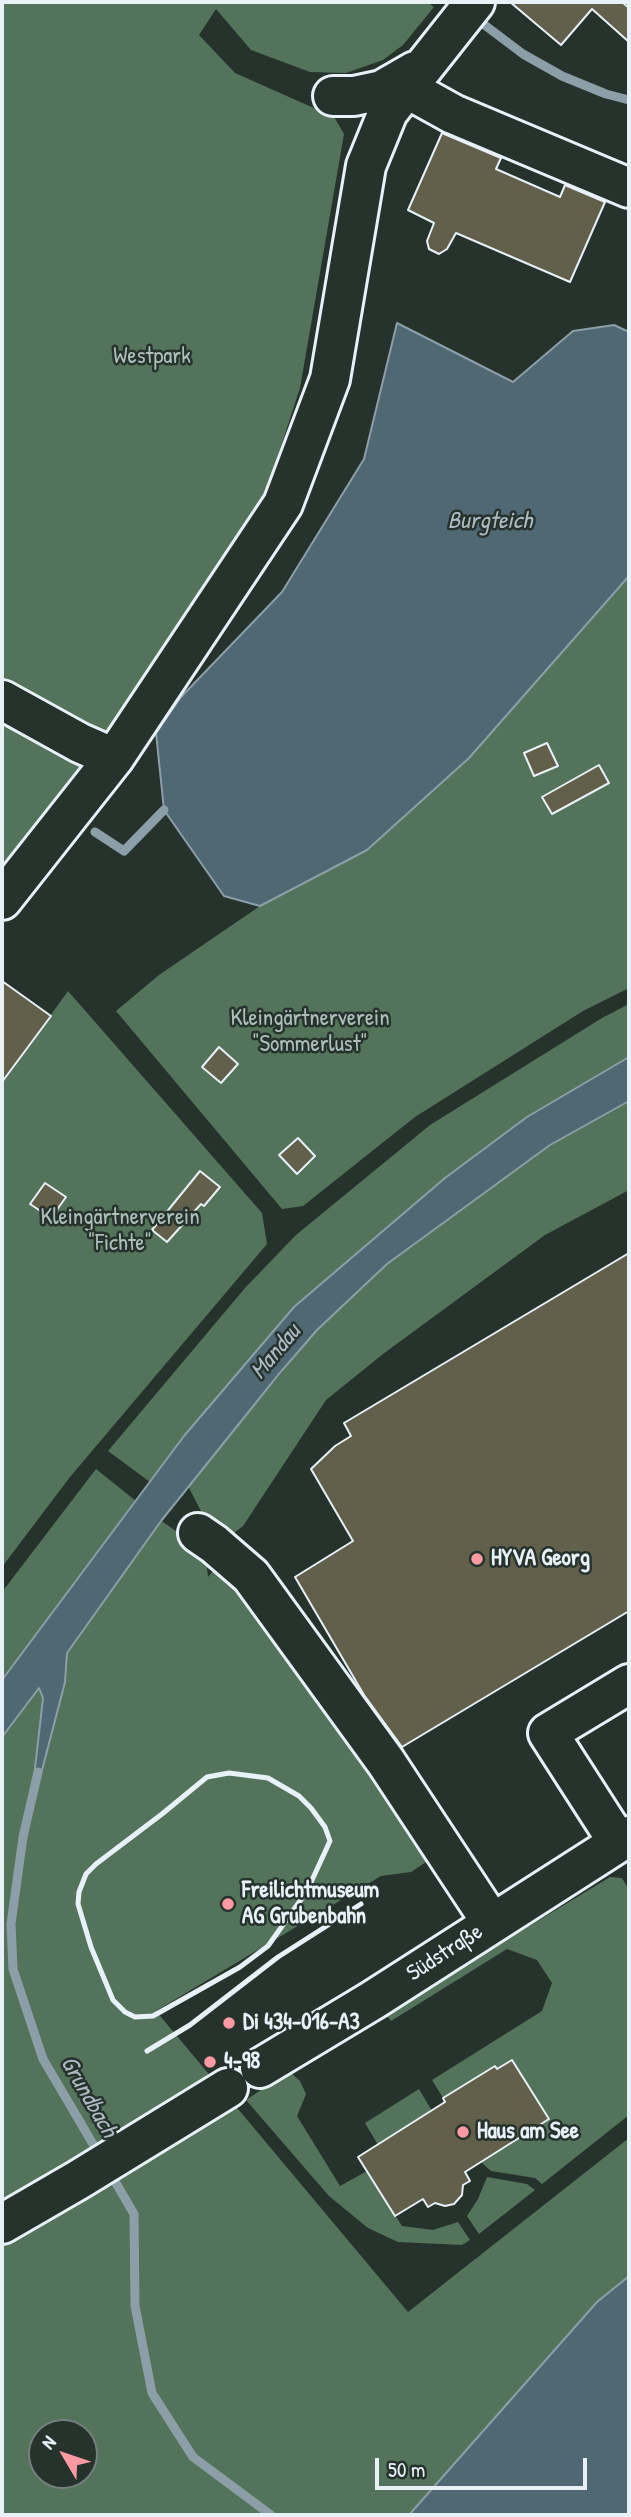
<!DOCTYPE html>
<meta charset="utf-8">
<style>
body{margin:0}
#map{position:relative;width:631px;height:2517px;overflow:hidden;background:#26332d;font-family:"Patrick Hand",sans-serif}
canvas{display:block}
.frame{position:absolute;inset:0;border:4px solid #e8f1f8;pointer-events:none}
.north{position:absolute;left:28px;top:2419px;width:70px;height:70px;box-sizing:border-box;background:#26332d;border:2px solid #747f7e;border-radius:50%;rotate:309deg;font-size:19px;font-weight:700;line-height:28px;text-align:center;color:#e8f1f8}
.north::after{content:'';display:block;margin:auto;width:24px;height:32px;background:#ff9aa2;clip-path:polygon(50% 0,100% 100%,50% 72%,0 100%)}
.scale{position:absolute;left:375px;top:2458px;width:212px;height:32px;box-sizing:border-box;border:4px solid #e8f1f8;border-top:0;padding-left:9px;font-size:21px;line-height:24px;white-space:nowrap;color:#e8f1f8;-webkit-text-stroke:5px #26332d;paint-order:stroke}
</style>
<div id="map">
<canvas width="631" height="2517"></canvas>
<div class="frame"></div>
<div class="north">N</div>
<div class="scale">50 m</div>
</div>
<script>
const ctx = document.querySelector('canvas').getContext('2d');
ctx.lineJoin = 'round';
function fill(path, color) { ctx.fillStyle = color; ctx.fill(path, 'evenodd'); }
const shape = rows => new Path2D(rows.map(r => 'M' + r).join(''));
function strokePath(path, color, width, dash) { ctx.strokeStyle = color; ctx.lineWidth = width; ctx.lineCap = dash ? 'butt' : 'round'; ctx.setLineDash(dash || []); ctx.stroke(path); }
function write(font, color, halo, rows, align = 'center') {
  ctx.font = font + ' "Patrick Hand",sans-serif'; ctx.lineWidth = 5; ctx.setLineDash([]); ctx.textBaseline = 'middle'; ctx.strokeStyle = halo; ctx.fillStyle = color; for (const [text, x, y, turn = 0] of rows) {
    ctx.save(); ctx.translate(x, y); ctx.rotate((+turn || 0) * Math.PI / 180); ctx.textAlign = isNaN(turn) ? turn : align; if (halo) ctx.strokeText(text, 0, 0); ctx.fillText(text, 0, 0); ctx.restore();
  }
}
fill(shape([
 [2,2,427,2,434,7,403,45,383,60,346,73,310,72,251,50,216,9,199,35,235,73,334,117,344,134,300,388,262,504,227,567,162,648,12,875,2,886],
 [629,577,629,988,583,1011,415,1117,303,1206,282,1209,116,1011,159,975,260,906,367,850,469,758],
 [68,991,262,1213,267,1244,70,1477,2,1567,2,1083],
 [629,1004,629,1057,527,1117,445,1178,294,1307,184,1436,150,1482,108,1451,245,1288,296,1235,430,1125,602,1018],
 [629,1101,629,1190,545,1235,383,1354,326,1400,243,1526,230,1536,206,1521,188,1486,317,1330,387,1264,469,1203,550,1145],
 [96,1469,136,1501,2,1680,2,1592],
 [160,1520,205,1551,208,1577,221,1562,432,1858,411,1872,381,1876,156,2011,408,2312,629,2138,629,2276,597,2302,409,2515,2,2515,2,1737,39,1688,43,1698,34,1777,35,1782,40,1778,65,1682,67,1653],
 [42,2433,84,2433,84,2475,42,2475],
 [610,1877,622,1878,629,1890,629,2115,542,2184,535,2178,491,2171,481,2162,549,2119,495,2066,443,2098,432,2080,542,2011,552,1983,537,1960,507,1949,391,2021,385,2014],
 [289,2071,300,2081,306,2094,297,2116,340,2186,367,2171,402,2226,433,2230,458,2222,470,2240,462,2245,398,2242,368,2228,329,2196,246,2100],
 [419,2089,432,2111,378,2145,365,2123],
 [487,2177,527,2184,535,2190,479,2234,467,2216,478,2199]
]), '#54735b');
const water = shape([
 [397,323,513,382,573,331,614,325,629,332,629,576,469,758,367,850,260,906,224,896,164,810,156,733,181,697,282,592,364,459,397,323],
 [629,1057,629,1101,550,1145,387,1264,317,1330,279,1374,161,1521,67,1653,65,1682,40,1778,36,1782,34,1777,43,1698,39,1688,2,1737,2,1680,184,1436,294,1307,370,1242,445,1178,527,1117,629,1057],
 [629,2276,629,2515,409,2515,597,2302,629,2276]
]);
fill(water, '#4f6873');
strokePath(water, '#8c9fa8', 2);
strokePath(shape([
 [474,17,523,54,562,76,606,94,629,100],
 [95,832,124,851,164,810],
 [38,1772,23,1837,11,1924,13,1969,43,2059,100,2156],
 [109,2171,134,2214,135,2306,152,2393,193,2457,271,2515]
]), '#8c9fa8', 9);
const building = shape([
 [510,2,622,2,629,8,629,42,592,9,561,45,510,2],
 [442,133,501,158,496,169,560,197,565,185,605,202,570,282,456,233,447,249,439,254,429,249,427,241,434,223,408,210,442,133],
 [547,743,558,766,534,776,524,753,547,743],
 [599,765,609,783,552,814,542,797,599,765],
 [2,981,51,1016,2,1082,2,981],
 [219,1047,238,1064,221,1083,202,1067,219,1047],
 [298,1138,315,1156,297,1174,279,1155,298,1138],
 [200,1171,220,1187,204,1206,201,1204,167,1242,152,1230,200,1171],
 [45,1183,66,1197,51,1218,30,1204,45,1183],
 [629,1253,629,1611,402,1747,364,1695,295,1577,353,1541,311,1469,335,1446,351,1436,344,1423,629,1253],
 [512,2060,549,2119,465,2172,470,2181,463,2185,462,2195,454,2204,445,2206,435,2203,428,2207,423,2199,395,2216,358,2157,445,2102,443,2098,495,2066,497,2069,512,2060]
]);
fill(building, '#625f4b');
strokePath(building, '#e8f1f8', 2);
const minor = shape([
 [406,88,453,114,629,188],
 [333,96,354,96,382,90,415,71],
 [2,700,80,743,114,758],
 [2,900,114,758,283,504,330,379,366,166,388,112,475,2],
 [198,1533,214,1544,251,1576,386,1762,492,1923],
 [618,1842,548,1733,629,1684],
 [260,2068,373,2000,629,1836],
 [2,2224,78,2180,228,2088]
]);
strokePath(minor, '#e8f1f8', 44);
strokePath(minor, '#26332d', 38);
strokePath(shape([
 [229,1773,268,1778,299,1796,311,1808,325,1827,330,1841,307,1891,268,1946,240,1967,153,2016,135,2017,125,2012,113,2000,91,1947,78,1904,79,1892,86,1874,96,1864,162,1814,207,1777,229,1773],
 [147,2051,190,2025,278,1957,361,1904]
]), '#e8f1f8', 5);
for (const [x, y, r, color] of [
 [477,1559,7,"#ff9aa2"],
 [228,1904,7,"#ff9aa2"],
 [229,2023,7,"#ff9aa2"],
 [210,2062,7,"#ff9aa2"],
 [463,2132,7,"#ff9aa2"]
]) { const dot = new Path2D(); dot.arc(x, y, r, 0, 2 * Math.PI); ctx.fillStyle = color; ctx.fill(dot); strokePath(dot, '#26332d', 2.5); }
write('23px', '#adbfb9', '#26332d', [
 ["Westpark",152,357],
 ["Kleingärtnerverein",310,1019],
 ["\"Sommerlust\"",310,1045],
 ["Kleingärtnerverein",120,1218],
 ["\"Fichte\"",120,1244]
]);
write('bold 23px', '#e8f1f8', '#26332d', [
 ["HYVA Georg",491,1559],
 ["Freilichtmuseum",242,1891],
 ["AG Grubenbahn",242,1917],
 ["Di 434-016-A3",243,2023],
 ["4-98",224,2062],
 ["Haus am See",477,2132]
], 'left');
write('23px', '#e8f1f8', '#26332d', [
 ["Südstraße",445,1953,-33]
]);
write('italic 24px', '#abbac3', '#26332d', [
 ["Burgteich",490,522],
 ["Mandau",276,1352,-50],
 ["Grundbach",88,2097,60]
]);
</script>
